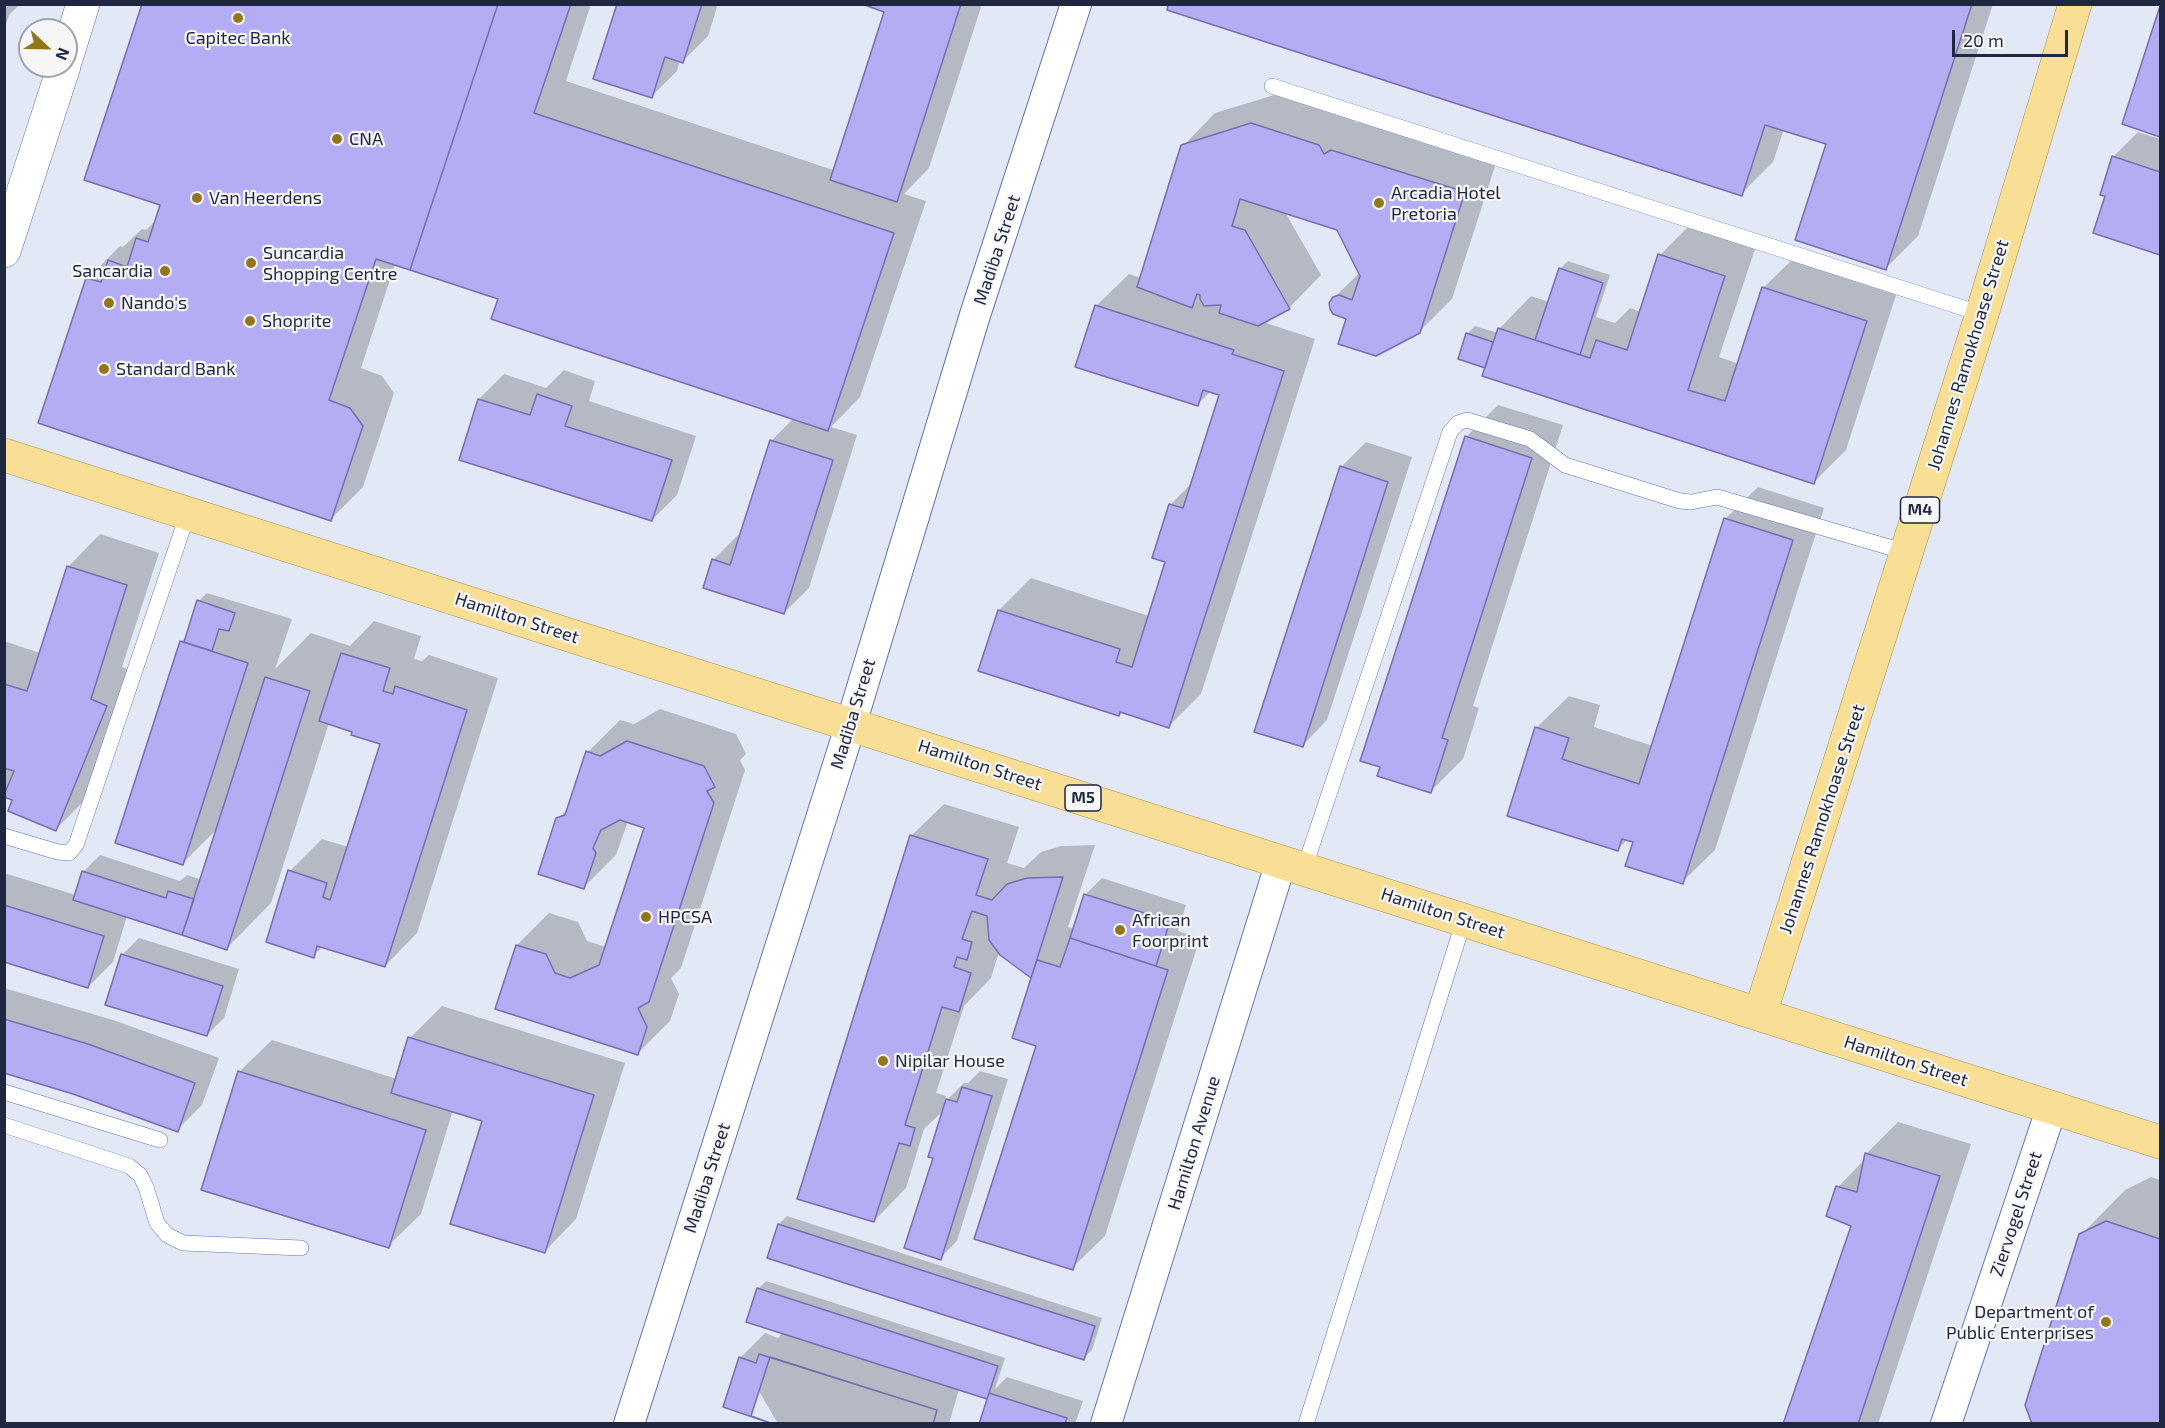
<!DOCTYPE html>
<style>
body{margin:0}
#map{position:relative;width:2165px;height:1428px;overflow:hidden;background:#e3e8f6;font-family:"Exo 2",sans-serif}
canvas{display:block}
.frame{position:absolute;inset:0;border:6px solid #1f2741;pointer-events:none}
.north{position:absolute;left:18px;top:18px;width:60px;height:60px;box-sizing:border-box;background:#f6f6f6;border:2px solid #a0a3ae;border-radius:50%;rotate:112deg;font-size:16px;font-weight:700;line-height:24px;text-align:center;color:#1f2741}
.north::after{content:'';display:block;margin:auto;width:21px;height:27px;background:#93751c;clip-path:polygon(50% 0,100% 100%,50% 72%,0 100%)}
.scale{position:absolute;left:1952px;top:30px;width:116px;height:27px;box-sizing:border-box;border:3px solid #1f2741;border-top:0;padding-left:8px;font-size:18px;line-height:21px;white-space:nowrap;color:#1f2741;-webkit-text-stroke:4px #f6f6f6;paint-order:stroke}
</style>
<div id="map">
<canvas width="2165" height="1428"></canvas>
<div class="frame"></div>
<div class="north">N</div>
<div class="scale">20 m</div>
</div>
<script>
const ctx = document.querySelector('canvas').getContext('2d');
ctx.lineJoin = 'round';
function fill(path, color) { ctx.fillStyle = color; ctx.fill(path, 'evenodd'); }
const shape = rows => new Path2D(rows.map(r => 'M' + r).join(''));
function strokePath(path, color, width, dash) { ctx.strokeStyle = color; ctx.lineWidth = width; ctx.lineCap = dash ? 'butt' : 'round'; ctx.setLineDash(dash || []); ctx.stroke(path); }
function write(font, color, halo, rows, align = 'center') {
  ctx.font = font + ' "Exo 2",sans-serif'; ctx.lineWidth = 4.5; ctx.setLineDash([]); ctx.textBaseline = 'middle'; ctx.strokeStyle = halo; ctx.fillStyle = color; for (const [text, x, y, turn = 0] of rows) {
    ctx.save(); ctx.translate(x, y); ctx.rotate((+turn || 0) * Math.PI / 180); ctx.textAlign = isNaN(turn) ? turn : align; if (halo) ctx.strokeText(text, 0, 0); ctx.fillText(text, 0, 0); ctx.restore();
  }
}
fill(shape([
 [4,4,20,4,9,15,4,30],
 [143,4,591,4,566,81,833,170,886,11,867,4,982,4,929,168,904,194,926,201,860,397,831,427,857,435,809,588,784,613,713,560,738,535,741,536,771,441,794,418,500,298,395,264,361,368,382,376,394,393,363,487,331,519,87,279,120,246,123,247,142,229,146,230,157,219,162,204],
 [618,4,718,4,708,36,683,61,680,60,677,71,652,96],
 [1170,4,1993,4,1918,236,1886,268,1828,143,1784,129,1773,162,1741,194],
 [2160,11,2160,135,2124,123],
 [1284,92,1351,113,1356,123,1364,118,1497,160,1452,299,1419,332,1348,318,1334,298,1360,272,1338,228,1285,212,1321,275,1289,308,1263,322,1315,339,1201,694,1169,726,1123,711,1119,715,999,610,1031,578,1149,616,1167,561,1170,505,1193,482,1221,394,1211,391,1197,405,1096,306,1129,274,1141,278,1183,146,1215,113],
 [2138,132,2160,139,2160,254,2094,232,2107,195,2113,157],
 [1692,223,1757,243,1719,357,1739,364,1763,288,1796,256,1898,289,1846,450,1813,483,1488,362,1467,334,1475,326,1498,333,1499,329,1531,296,1549,302,1560,269,1568,261,1610,275,1596,317,1615,323,1630,308,1641,312,1660,255],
 [564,370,595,381,589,401,696,436,677,495,652,520,461,459,479,399,504,374,546,388],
 [1498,405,1563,425,1473,706,1479,708,1463,759,1431,791,1466,437],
 [1366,442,1412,457,1327,720,1303,745,1341,467],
 [1758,487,1824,508,1715,850,1682,882,1634,841,1628,839,1617,850,1536,728,1569,696,1600,705,1594,727,1653,746,1725,519],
 [100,534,159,553,122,667,138,673,88,797,56,829,14,799,7,796,4,798,4,641,40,653,68,567],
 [207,593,292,619,275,669,311,633,350,646,374,621,421,636,414,659,422,661,429,655,498,678,417,933,385,966,323,946,313,956,290,871,322,839,349,847,382,743,329,723,271,903,227,948,127,916,113,962,88,987,4,961,4,873,76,895,83,872,100,855,180,881,187,875,202,880,219,827,183,863,181,642,188,635,199,601],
 [660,709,736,734,746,754,740,760,745,770,681,968,671,978,679,994,670,1021,637,1054,517,945,549,913,578,922,587,941,603,946,607,945,646,827,628,821,616,855,584,887,558,819,569,807,588,752,620,720,634,724],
 [944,804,1019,827,1007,863,1024,868,1041,852,1061,846,1095,845,1068,927,1074,929,1085,895,1102,878,1186,905,1178,931,1200,938,1105,1236,1072,1268,1037,1045,1033,977,999,952,991,978,964,1006,936,1093,946,1096,944,1103,964,1083,968,1083,980,1071,1008,1079,957,1241,940,1258,935,1157,945,1109,924,1129,906,1188,874,1221,911,836],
 [139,938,239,969,224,1018,207,1035,122,955],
 [4,988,113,1020,219,1058,202,1105,177,1130,73,1093,4,1072],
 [442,1006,625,1063,576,1219,544,1252,484,1120,453,1110,421,1214,388,1246,239,1072,272,1040,397,1079,410,1038],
 [1898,1122,1971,1144,1878,1424,1785,1424,1852,1225,1838,1187,1865,1159,1866,1154],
 [2151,1177,2160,1180,2160,1424,2036,1424,2081,1235,2125,1190],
 [787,1216,1102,1318,1092,1350,1084,1358,769,1257,779,1224],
 [766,1281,1005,1358,995,1389,1007,1377,1083,1401,1075,1424,980,1424,988,1398,959,1389,949,1424,778,1424,740,1358,765,1333,778,1338,783,1332,758,1289]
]), '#0003');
const building = shape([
 [142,4,498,4,410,270,376,259,329,400,350,408,363,426,331,521,38,423,86,278,101,282,108,260,127,267,136,238,148,242,160,205,84,180,142,4],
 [498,4,571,4,534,113,894,233,828,431,491,319,498,299,410,270,498,4],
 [617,4,702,4,683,63,665,57,652,98,593,79,617,4],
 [862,4,961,4,897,202,830,180,884,12,862,4],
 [1168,4,1972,4,1886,270,1795,240,1826,144,1765,125,1742,196,1167,10,1168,4],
 [2160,6,2160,137,2122,124,2160,6],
 [1251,123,1319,145,1324,154,1331,150,1465,192,1420,333,1376,356,1338,344,1346,319,1333,314,1330,309,1329,303,1333,297,1339,295,1352,300,1360,276,1337,230,1240,199,1232,226,1245,230,1290,309,1258,326,1219,313,1221,305,1204,306,1200,299,1200,295,1197,294,1192,308,1137,287,1181,145,1251,123],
 [2112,156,2160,172,2160,255,2093,233,2105,196,2100,195,2112,156],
 [1658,254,1725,276,1688,390,1725,401,1762,287,1867,321,1814,484,1482,376,1498,328,1590,358,1596,340,1627,350,1658,254],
 [1559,268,1603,283,1580,355,1535,340,1559,268],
 [1095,305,1234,350,1232,354,1284,371,1169,728,1120,712,1119,716,978,671,998,610,1120,649,1116,662,1132,667,1165,562,1152,558,1169,504,1183,508,1219,395,1203,390,1198,406,1075,367,1095,305],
 [1466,333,1493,342,1485,368,1458,359,1466,333],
 [537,394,572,406,565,426,672,460,652,521,459,460,478,399,530,415,537,394],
 [1465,436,1532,458,1442,738,1448,740,1431,793,1377,776,1380,767,1360,761,1465,436],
 [770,440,833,460,784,614,703,588,712,559,730,565,770,440],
 [1340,466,1388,482,1303,747,1254,732,1340,466],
 [1724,518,1793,540,1683,884,1625,866,1633,842,1622,839,1618,851,1507,816,1535,727,1569,738,1562,759,1639,784,1724,518],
 [67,566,127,585,91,699,107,706,56,831,8,811,12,800,4,797,4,795,14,771,4,768,4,684,27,691,67,566],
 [197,600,235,613,229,631,219,629,212,651,184,642,197,600],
 [180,641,248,663,183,865,115,843,180,641],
 [341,653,390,668,383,691,393,694,395,686,467,710,385,967,317,946,314,958,266,942,288,870,327,883,323,897,330,900,380,744,351,735,352,732,319,721,341,653],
 [265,677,310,691,227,950,182,935,265,677],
 [627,741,704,766,715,787,707,791,714,803,649,1002,638,1008,647,1027,638,1055,495,1009,516,945,546,954,555,973,570,978,599,965,644,828,620,820,601,830,593,848,596,853,584,889,538,874,556,818,565,815,586,751,600,756,627,741],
 [910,835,988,859,976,895,992,900,1007,884,1027,878,1063,877,1031,978,1000,955,989,940,987,916,972,911,962,939,972,942,967,960,957,957,954,967,971,973,959,1012,942,1007,905,1125,915,1128,910,1146,899,1143,874,1222,797,1199,910,835],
 [82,871,166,898,168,891,194,899,182,935,73,900,82,871],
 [1084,894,1170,921,1156,966,1070,938,1084,894],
 [4,905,104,936,88,988,4,962,4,905],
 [1070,938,1168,970,1073,1270,974,1239,1036,1046,1012,1038,1031,978,1037,960,1060,967,1070,938],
 [121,954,223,986,207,1036,105,1005,121,954],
 [4,1019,88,1044,195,1083,178,1132,73,1094,4,1073,4,1019],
 [408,1037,594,1095,545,1253,450,1224,482,1121,391,1093,408,1037],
 [238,1071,426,1130,389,1248,201,1190,238,1071],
 [962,1087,992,1096,941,1260,904,1248,933,1158,928,1157,946,1099,957,1102,962,1087],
 [1865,1153,1940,1176,1858,1424,1783,1424,1851,1226,1826,1216,1836,1186,1857,1192,1865,1153],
 [2106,1221,2160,1239,2160,1424,2032,1424,2025,1405,2079,1234,2106,1221],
 [778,1224,1095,1326,1084,1360,767,1258,778,1224],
 [757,1288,998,1366,987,1399,746,1322,757,1288],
 [759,1354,937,1410,933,1424,773,1424,723,1407,739,1357,756,1363,759,1354],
 [770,1357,937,1410,933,1424,773,1424,751,1416,770,1357],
 [989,1393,1067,1418,1065,1424,979,1424,989,1393]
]);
fill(building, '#b4adf3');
strokePath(building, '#776eaf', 1.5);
const lane = shape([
 [1272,86,1982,314],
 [4,836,58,852,69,853,76,845,188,513],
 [1304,869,1450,432,1458,423,1467,420,1530,439,1565,465,1680,501,1691,502,1717,497,1906,552],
 [4,1092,160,1140],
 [4,1125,129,1166,140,1175,146,1187,157,1223,167,1235,183,1243,301,1248],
 [1306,1424,1464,920]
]);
const street = shape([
 [629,1424,851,724,975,315,1076,4],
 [1106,1424,1281,862],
 [1946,1424,2052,1107]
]);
const secondary = shape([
 [66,59,83,4],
 [4,251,64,66]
]);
const primary = shape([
 [4,455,2160,1142],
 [1760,1014,1982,314,2075,4]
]);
strokePath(lane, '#6075b3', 16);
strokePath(street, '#6075b3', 32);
strokePath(secondary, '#6075b3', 34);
strokePath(primary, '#aa914a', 34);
strokePath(lane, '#fff', 15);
strokePath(street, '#fff', 30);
strokePath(secondary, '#fff', 33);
strokePath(primary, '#f9df95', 33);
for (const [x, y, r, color] of [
 [238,18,6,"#93751c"],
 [337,139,6,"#93751c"],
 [197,198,6,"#93751c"],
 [1379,203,6,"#93751c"],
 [251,263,6,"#93751c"],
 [165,271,6,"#93751c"],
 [109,303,6,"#93751c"],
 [250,321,6,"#93751c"],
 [104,369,6,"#93751c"],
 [646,917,6,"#93751c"],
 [1120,930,6,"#93751c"],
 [883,1061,6,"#93751c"],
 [2106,1322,6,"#93751c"]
]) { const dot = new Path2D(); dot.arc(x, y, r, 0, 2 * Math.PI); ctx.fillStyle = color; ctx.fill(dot); strokePath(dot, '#f6f6f6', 2); }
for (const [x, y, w] of [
 [1920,510,39],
 [1083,798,36]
]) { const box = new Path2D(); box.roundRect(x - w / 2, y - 13, w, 26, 4.5); ctx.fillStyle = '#f6f6f6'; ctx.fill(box); strokePath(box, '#1f2741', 1.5); }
write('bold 16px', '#1f2741', null, [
 ["M4",1920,510],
 ["M5",1083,798]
]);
write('18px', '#1f2741', '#f6f6f6', [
 ["Capitec Bank",238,38,"center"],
 ["CNA",349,139],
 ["Arcadia Hotel",1391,193],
 ["Pretoria",1391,214],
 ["Van Heerdens",209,198],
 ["Suncardia",263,253],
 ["Shopping Centre",263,274],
 ["Sancardia",153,271,"right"],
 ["Nando's",121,303],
 ["Shoprite",262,321],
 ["Standard Bank",116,369],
 ["HPCSA",658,917],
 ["African",1132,920],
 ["Foorprint",1132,941],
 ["Nipilar House",895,1061],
 ["Department of",2094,1312,"right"],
 ["Public Enterprises",2094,1333,"right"]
], 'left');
write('18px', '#1f2741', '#f6f6f6', [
 ["Madiba Street",997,250,-72],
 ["Johannes Ramokhoase Street",1968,355,-73],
 ["Hamilton Street",517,618,18],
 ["Madiba Street",853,714,-73],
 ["Hamilton Street",980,765,18],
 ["Johannes Ramokhoase Street",1822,819,-72],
 ["Hamilton Street",1443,913,18],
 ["Hamilton Street",1906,1061,18],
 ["Hamilton Avenue",1194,1143,-73],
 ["Madiba Street",707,1178,-72],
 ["Ziervogel Street",2016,1214,-72]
]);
</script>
